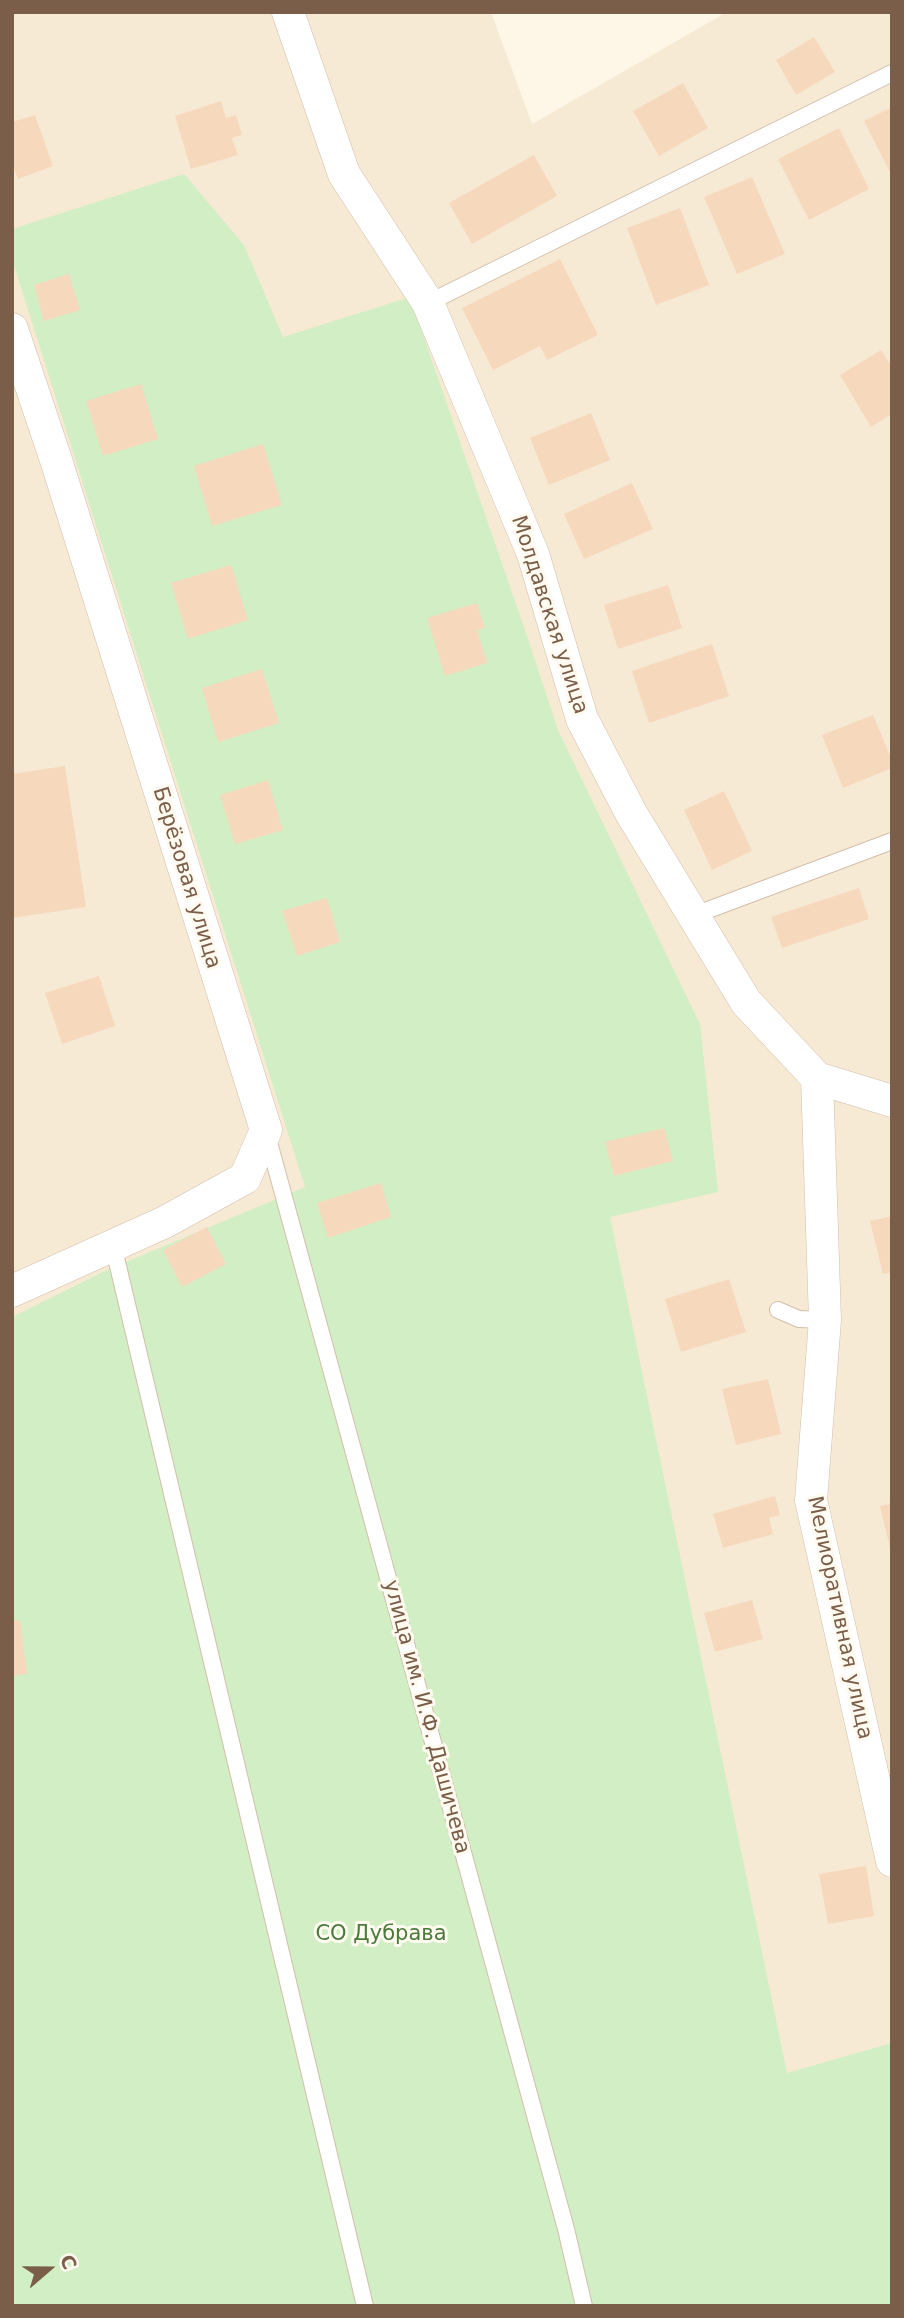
<!DOCTYPE html>
<meta charset="utf-8">
<style>
body{margin:0}
#map{position:relative;width:904px;height:2318px;overflow:hidden;background:#fef7e8;font-family:"DejaVu Sans",sans-serif}
canvas{display:block}
.frame{position:absolute;inset:0;border:14px solid #7b5e49;pointer-events:none}
.north{position:absolute;left:14px;top:2234px;width:70px;height:70px;-webkit-text-stroke:5px #fffaf0;paint-order:stroke;rotate:70deg;font-size:19px;font-weight:700;line-height:28px;text-align:center;color:#7b5e49}
.north::after{content:'';display:block;margin:auto;width:24px;height:32px;background:#7b5e49;clip-path:polygon(50% 0,100% 100%,50% 72%,0 100%)}
</style>
<div id="map">
<canvas width="904" height="2318"></canvas>
<div class="frame"></div>
<div class="north">С</div>
</div>
<script>
const ctx = document.querySelector('canvas').getContext('2d');
ctx.lineJoin = 'round';
function fill(path, color) { ctx.fillStyle = color; ctx.fill(path, 'evenodd'); }
const shape = rows => new Path2D(rows.map(r => 'M' + r).join(''));
function strokePath(path, color, width, dash) { ctx.strokeStyle = color; ctx.lineWidth = width; ctx.lineCap = dash ? 'butt' : 'round'; ctx.setLineDash(dash || []); ctx.stroke(path); }
function write(font, color, halo, rows, align = 'center') {
  ctx.font = font + ' "DejaVu Sans",sans-serif'; ctx.lineWidth = 6; ctx.setLineDash([]); ctx.textBaseline = 'middle'; ctx.strokeStyle = halo; ctx.fillStyle = color; for (const [text, x, y, turn = 0] of rows) {
    ctx.save(); ctx.translate(x, y); ctx.rotate((+turn || 0) * Math.PI / 180); ctx.textAlign = isNaN(turn) ? turn : align; if (halo) ctx.strokeText(text, 0, 0); ctx.fillText(text, 0, 0); ctx.restore();
  }
}
fill(shape([
 [12,12,491,12,532,124,727,12,892,12,892,2306,12,2306]
]), '#f7ead5');
fill(shape([
 [184,174,244,245,283,337,410,297,527,636,558,730,700,1024,718,1192,610,1217,787,2073,892,2043,892,2306,12,2306,12,1317,107,1270,305,1187,12,259,12,229]
]), '#d2eec4');
fill(shape([
 [814,37,835,72,796,95,776,60],
 [683,83,708,128,659,156,633,111],
 [221,101,226,118,236,115,242,135,232,138,238,155,191,169,175,116],
 [892,107,892,176,864,121],
 [35,115,53,166,18,179,12,163,12,122],
 [839,128,869,189,809,220,778,159],
 [534,155,557,196,472,244,449,203],
 [752,177,785,254,737,274,704,197],
 [680,208,709,285,656,305,627,228],
 [560,259,598,335,547,360,540,346,493,370,462,308],
 [69,274,80,310,44,321,34,285],
 [881,350,892,367,892,414,871,427,840,375],
 [141,384,158,439,103,456,86,401],
 [591,413,610,460,549,485,530,438],
 [263,444,282,505,212,526,194,466],
 [632,483,653,529,584,559,564,514],
 [231,565,248,620,188,639,171,583],
 [668,585,682,628,618,649,604,605],
 [477,603,485,628,477,630,487,663,445,676,427,618],
 [712,644,729,696,649,723,632,671],
 [262,669,279,723,218,742,202,688],
 [873,715,892,760,892,768,843,788,822,735],
 [65,766,86,907,12,918,12,774],
 [268,780,283,830,235,844,220,795],
 [724,791,752,851,712,870,684,810],
 [859,888,869,919,782,948,771,917],
 [327,898,340,942,297,956,282,911],
 [99,976,115,1026,62,1044,45,993],
 [664,1128,673,1161,614,1176,605,1142],
 [381,1183,391,1217,328,1238,317,1203],
 [892,1216,892,1272,883,1274,870,1221],
 [207,1227,226,1264,182,1287,163,1250],
 [729,1279,746,1332,681,1352,665,1299],
 [768,1379,781,1434,736,1445,722,1389],
 [775,1496,780,1515,769,1518,773,1534,723,1548,713,1514],
 [892,1503,892,1552,891,1552,880,1506],
 [752,1600,763,1639,715,1652,704,1613],
 [20,1620,27,1674,12,1676,12,1621],
 [866,1866,874,1916,828,1924,819,1874]
]), '#f6d8bd');
const lane = shape([
 [428,303,892,73],
 [692,916,892,841],
 [267,1135,566,2229,584,2306],
 [113,1245,365,2306],
 [778,1310,799,1319,825,1320]
]);
const street = shape([
 [288,12,344,174,428,303,533,554,582,719,631,813,746,1002,817,1078,892,1101],
 [12,329,56,460,266,1130,245,1178,165,1222,12,1291],
 [817,1078,825,1320,811,1500,892,1861]
]);
strokePath(lane, '#d2bfab', 18);
strokePath(street, '#d2bfab', 33);
strokePath(lane, '#fff', 16);
strokePath(street, '#fff', 32);
write('21px', '#7b5e49', '#fffaf0', [
 ["Молдавская улица",549,615,72],
 ["Берёзовая улица",186,878,73],
 ["Мелиоративная улица",839,1618,78],
 ["улица им. И.Ф. Дашичева",426,1717,75]
]);
write('21px', '#4b7b3c', '#fffaf0', [
 ["СО Дубрава",381,1935]
]);
</script>
